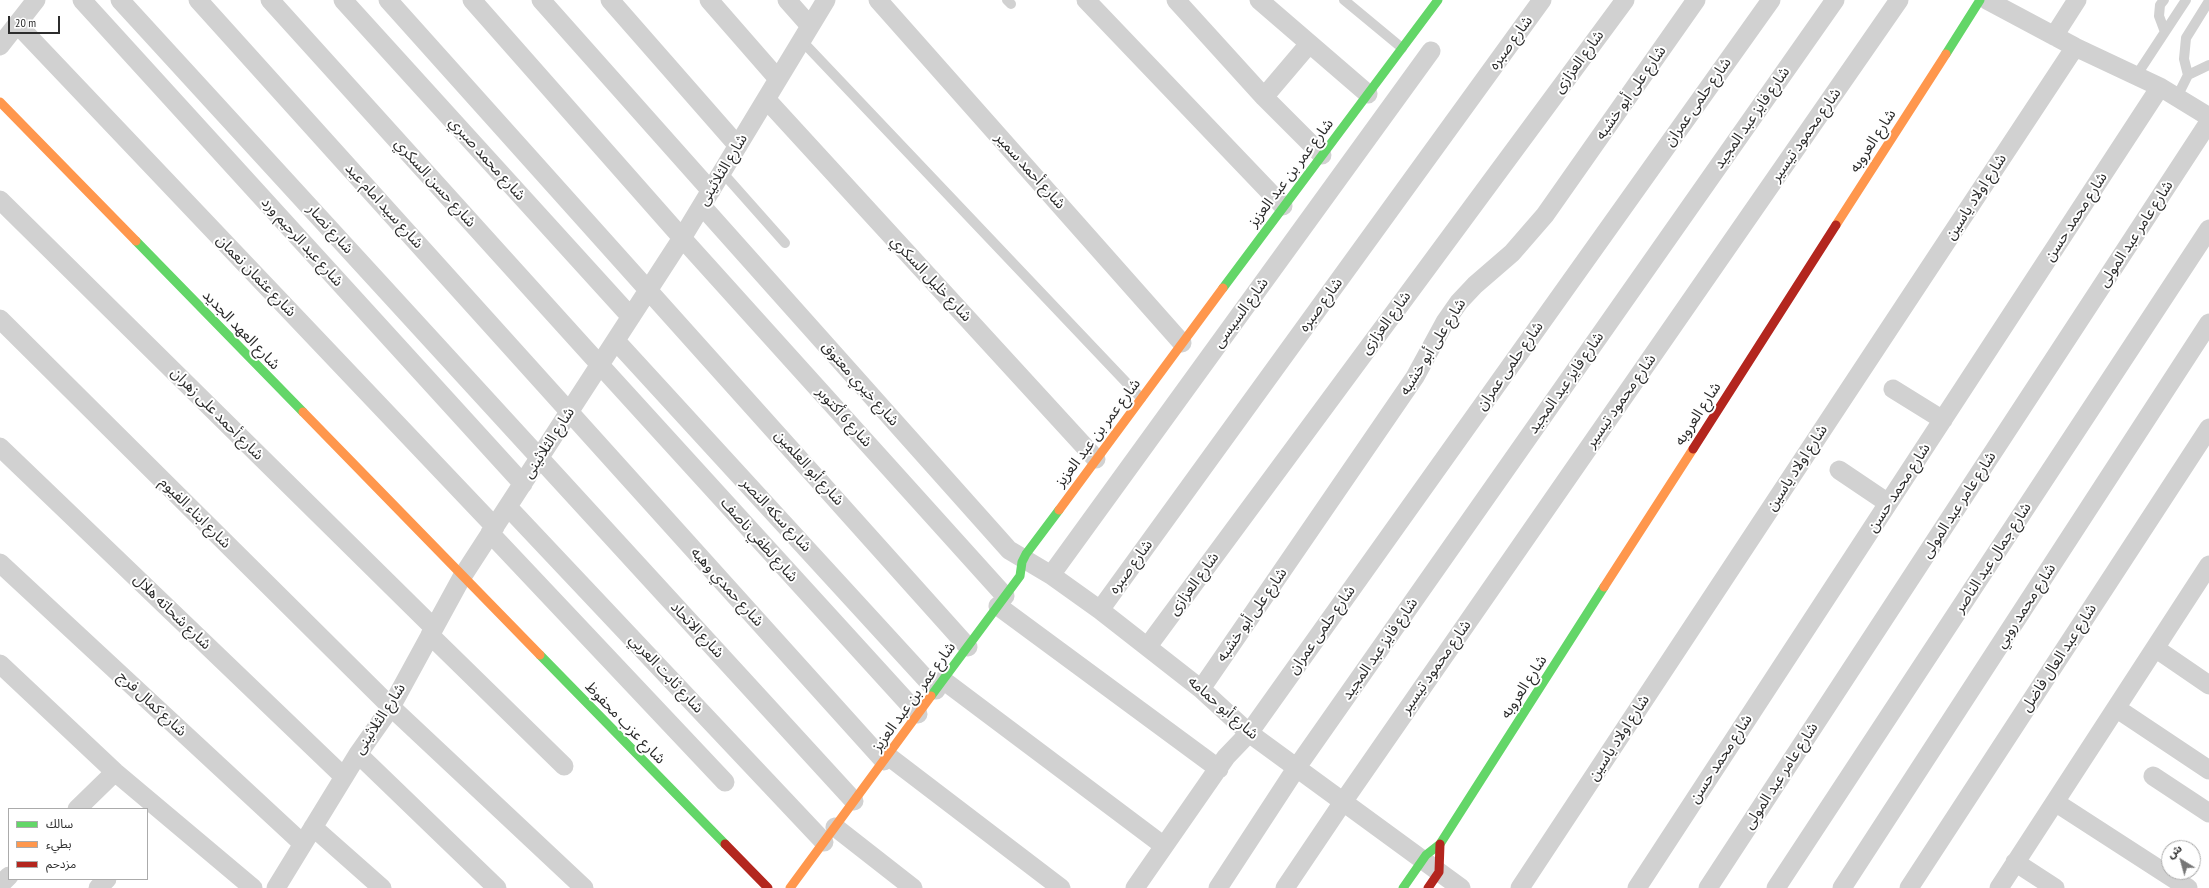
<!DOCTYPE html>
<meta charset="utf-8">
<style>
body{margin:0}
#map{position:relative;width:2209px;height:888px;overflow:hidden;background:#fff;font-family:"PT Sans Narrow","Noto Sans Arabic",sans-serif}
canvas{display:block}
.legend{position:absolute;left:8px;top:808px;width:140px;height:72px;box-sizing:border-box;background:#fff;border:1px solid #ababab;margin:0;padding:5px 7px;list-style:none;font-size:12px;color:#2c2c2c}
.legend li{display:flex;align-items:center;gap:8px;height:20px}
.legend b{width:20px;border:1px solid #ababab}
.north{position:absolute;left:2161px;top:840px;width:40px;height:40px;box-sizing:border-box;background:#fff;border:1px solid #ababab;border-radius:50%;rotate:323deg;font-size:11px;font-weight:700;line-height:16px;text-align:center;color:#2c2c2c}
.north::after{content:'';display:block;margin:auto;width:14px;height:18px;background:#767676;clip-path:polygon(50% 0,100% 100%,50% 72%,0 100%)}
.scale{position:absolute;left:8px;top:16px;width:52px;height:18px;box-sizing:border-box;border:2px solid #2c2c2c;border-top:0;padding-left:5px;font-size:12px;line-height:14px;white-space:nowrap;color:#2c2c2c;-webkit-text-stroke:3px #fff;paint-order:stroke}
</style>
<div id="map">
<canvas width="2209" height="888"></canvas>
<ul class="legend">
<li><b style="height:5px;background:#63d668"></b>سالك</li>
<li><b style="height:5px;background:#ff974d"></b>بطيء</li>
<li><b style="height:5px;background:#b3261e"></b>مزدحم</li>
</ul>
<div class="north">ش</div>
<div class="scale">20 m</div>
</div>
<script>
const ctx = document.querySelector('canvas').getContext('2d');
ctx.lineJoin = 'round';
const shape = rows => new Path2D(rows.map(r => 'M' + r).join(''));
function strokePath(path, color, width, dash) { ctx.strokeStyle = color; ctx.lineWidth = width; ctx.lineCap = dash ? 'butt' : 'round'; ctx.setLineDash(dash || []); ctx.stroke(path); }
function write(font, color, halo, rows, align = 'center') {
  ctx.font = font + ' "PT Sans Narrow","Noto Sans Arabic",sans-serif'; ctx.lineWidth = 4; ctx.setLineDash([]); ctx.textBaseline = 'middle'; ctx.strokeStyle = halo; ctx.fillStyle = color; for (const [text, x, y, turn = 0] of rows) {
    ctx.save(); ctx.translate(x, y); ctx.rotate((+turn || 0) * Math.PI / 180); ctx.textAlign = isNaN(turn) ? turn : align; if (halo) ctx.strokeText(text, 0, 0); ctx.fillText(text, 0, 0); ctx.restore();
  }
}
strokePath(shape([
 [1007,0,1011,4],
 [1344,0,1402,48],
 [2164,0,2160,5,2159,16,2165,32],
 [802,41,1141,398],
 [2188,75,2184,59,2186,38,2209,1],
 [2136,76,2186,0],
 [2177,97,2188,75,2209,65],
 [722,172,785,243]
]), '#d1d1d1', 10);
strokePath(shape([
 [82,0,523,484],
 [120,0,854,801],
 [198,0,884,761],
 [270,0,600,365,918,714],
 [343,0,631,317],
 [388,0,968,647],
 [472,0,682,238,1005,596],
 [541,0,711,191],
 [610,0,738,146],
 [709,0,778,79],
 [787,0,810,26],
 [878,0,1182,343],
 [1086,0,1283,206],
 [1176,0,1264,97,1322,155],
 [1259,0,1368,94],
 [1987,0,2075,47,2160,87,2209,117],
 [17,24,495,527],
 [2054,36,2077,0],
 [0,46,36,0],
 [1264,97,1309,44],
 [766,99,1096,459],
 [0,200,434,628],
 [702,206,1009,550,1051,575,1100,610,1201,689,1249,733,1461,888],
 [0,319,391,707,584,888],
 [616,341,936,690],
 [1893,389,1943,420],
 [0,447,344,777],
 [1839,470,1888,503],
 [508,507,824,842],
 [490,533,725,782],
 [0,563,303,844],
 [1051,575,1431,51],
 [998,606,1219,769],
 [1100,610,1542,0],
 [430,635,564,766],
 [1148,646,1625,0],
 [2155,648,2209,685],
 [0,664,115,772,253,888],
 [943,680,1164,846],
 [1201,689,1415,377,1445,322,1459,302,1475,285,1512,253,1545,215,1696,0],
 [2116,708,2209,770],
 [358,754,497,888],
 [888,756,1061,888],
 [2153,776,2209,813],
 [2055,802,2188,888],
 [77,809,115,772],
 [313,827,382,888],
 [835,827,913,888],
 [2015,862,2055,888],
 [0,885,9,876],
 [98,888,107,879],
 [276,888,358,754,391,707,462,577,682,238,826,0],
 [1135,888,1226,757,1249,733,1771,0],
 [1218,888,1297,767,1835,0],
 [1285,888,1343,802,1899,0],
 [1520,888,2075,47],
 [1637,888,2160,87],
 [1708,888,2209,122],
 [1776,888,2209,229],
 [1842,888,2209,323],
 [1909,888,2209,428],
 [1999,888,2209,565]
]), '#d1d1d1', 19);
strokePath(shape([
 [1946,54,1980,0],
 [136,241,303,412],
 [1223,288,1438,0],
 [540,655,725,844],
 [931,696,1020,576,1022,562,1026,554,1059,510],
 [1403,888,1426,855,1440,844,1604,587]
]), '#63d668', 9);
strokePath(shape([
 [0,102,136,241],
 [1836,225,1946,54],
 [303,412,540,655],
 [1059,510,1223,288],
 [1604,587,1693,449],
 [790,888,931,696]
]), '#ff974d', 9);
strokePath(shape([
 [1693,449,1836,225],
 [725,844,768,888],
 [1428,888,1439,872,1440,844]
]), '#b3261e', 9);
write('15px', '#2c2c2c', '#fff', [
 ["شارع صبره",1511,43,-54],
 ["شارع العزازى",1579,62,-54],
 ["شارع على أبو خشبه",1631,93,-55],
 ["شارع حلمى عمران",1698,102,-55],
 ["شارع فايز عبد المجيد",1752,118,-55],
 ["شارع محمود تيسير",1806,135,-55],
 ["شارع العروبه",1873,141,-57],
 ["شارع محمد صبري",487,159,48],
 ["شارع الثلاثينى",723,170,-59],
 ["شارع أحمد سمير",1030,171,48],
 ["شارع عمر بن عبد العزيز",1291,173,-53],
 ["شارع حسن السكري",435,183,48],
 ["شارع اولاد ياسين",1976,197,-57],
 ["شارع سيد امام عيد",384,206,48],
 ["شارع محمد حسن",2076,217,-57],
 ["شارع نصار",330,229,48],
 ["شارع عامر عبد المولى",2136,234,-57],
 ["شارع عبد الرحيم ورد",302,242,48],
 ["شارع عثمان نعمان",256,276,46],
 ["شارع خليل السكري",931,279,47],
 ["شارع صبره",1321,305,-54],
 ["شارع السيسى",1241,313,-54],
 ["شارع العزازى",1386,323,-54],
 ["شارع العهد الجديد",241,330,46],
 ["شارع على أبو خشبه",1433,347,-58],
 ["شارع حلمى عمران",1510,366,-55],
 ["شارع فايز عبد المجيد",1566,383,-55],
 ["شارع خيري معتوق",860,384,48],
 ["شارع محمود تيسير",1621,401,-55],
 ["شارع أحمد على زهران",217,414,45],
 ["شارع العروبه",1698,414,-57],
 ["شارع 6 أكتوبر",844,417,48],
 ["شارع عمر بن عبد العزيز",1098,433,-53],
 ["شارع الثلاثينى",549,443,-57],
 ["شارع أبو العلمين",809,468,48],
 ["شارع اولاد ياسين",1797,468,-57],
 ["شارع محمد حسن",1899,488,-57],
 ["شارع عامر عبد المولى",1959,505,-57],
 ["شارع ابناء الفيوم",195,513,45],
 ["شارع سكه النصر",776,515,47],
 ["شارع لطفي ناصف",759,540,48],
 ["شارع جمال عبد الناصر",1993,558,-57],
 ["شارع صبره",1131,567,-54],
 ["شارع العزازى",1194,584,-54],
 ["شارع حمدي وهبه",727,587,48],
 ["شارع محمد روبي",2026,606,-57],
 ["شارع شحاته هلال",172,612,44],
 ["شارع على أبو خشبه",1252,615,-55],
 ["شارع الاتحاد",697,630,47],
 ["شارع حلمى عمران",1322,630,-55],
 ["شارع فايز عبد المجيد",1380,649,-55],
 ["شارع عبد العال فاضل",2059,658,-57],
 ["شارع محمود تيسير",1436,667,-55],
 ["شارع ثابت العربي",666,674,47],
 ["شارع العروبه",1524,687,-57],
 ["شارع عمر بن عبد العزيز",914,697,-54],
 ["شارع كمال فرج",152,704,43],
 ["شارع أبو حمامه",1223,708,41],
 ["شارع الثلاثينى",380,719,-57],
 ["شارع عزب محفوظ",625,723,46],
 ["شارع اولاد ياسين",1619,738,-57],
 ["شارع محمد حسن",1721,759,-57],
 ["شارع عامر عبد المولى",1781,776,-57]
]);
</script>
